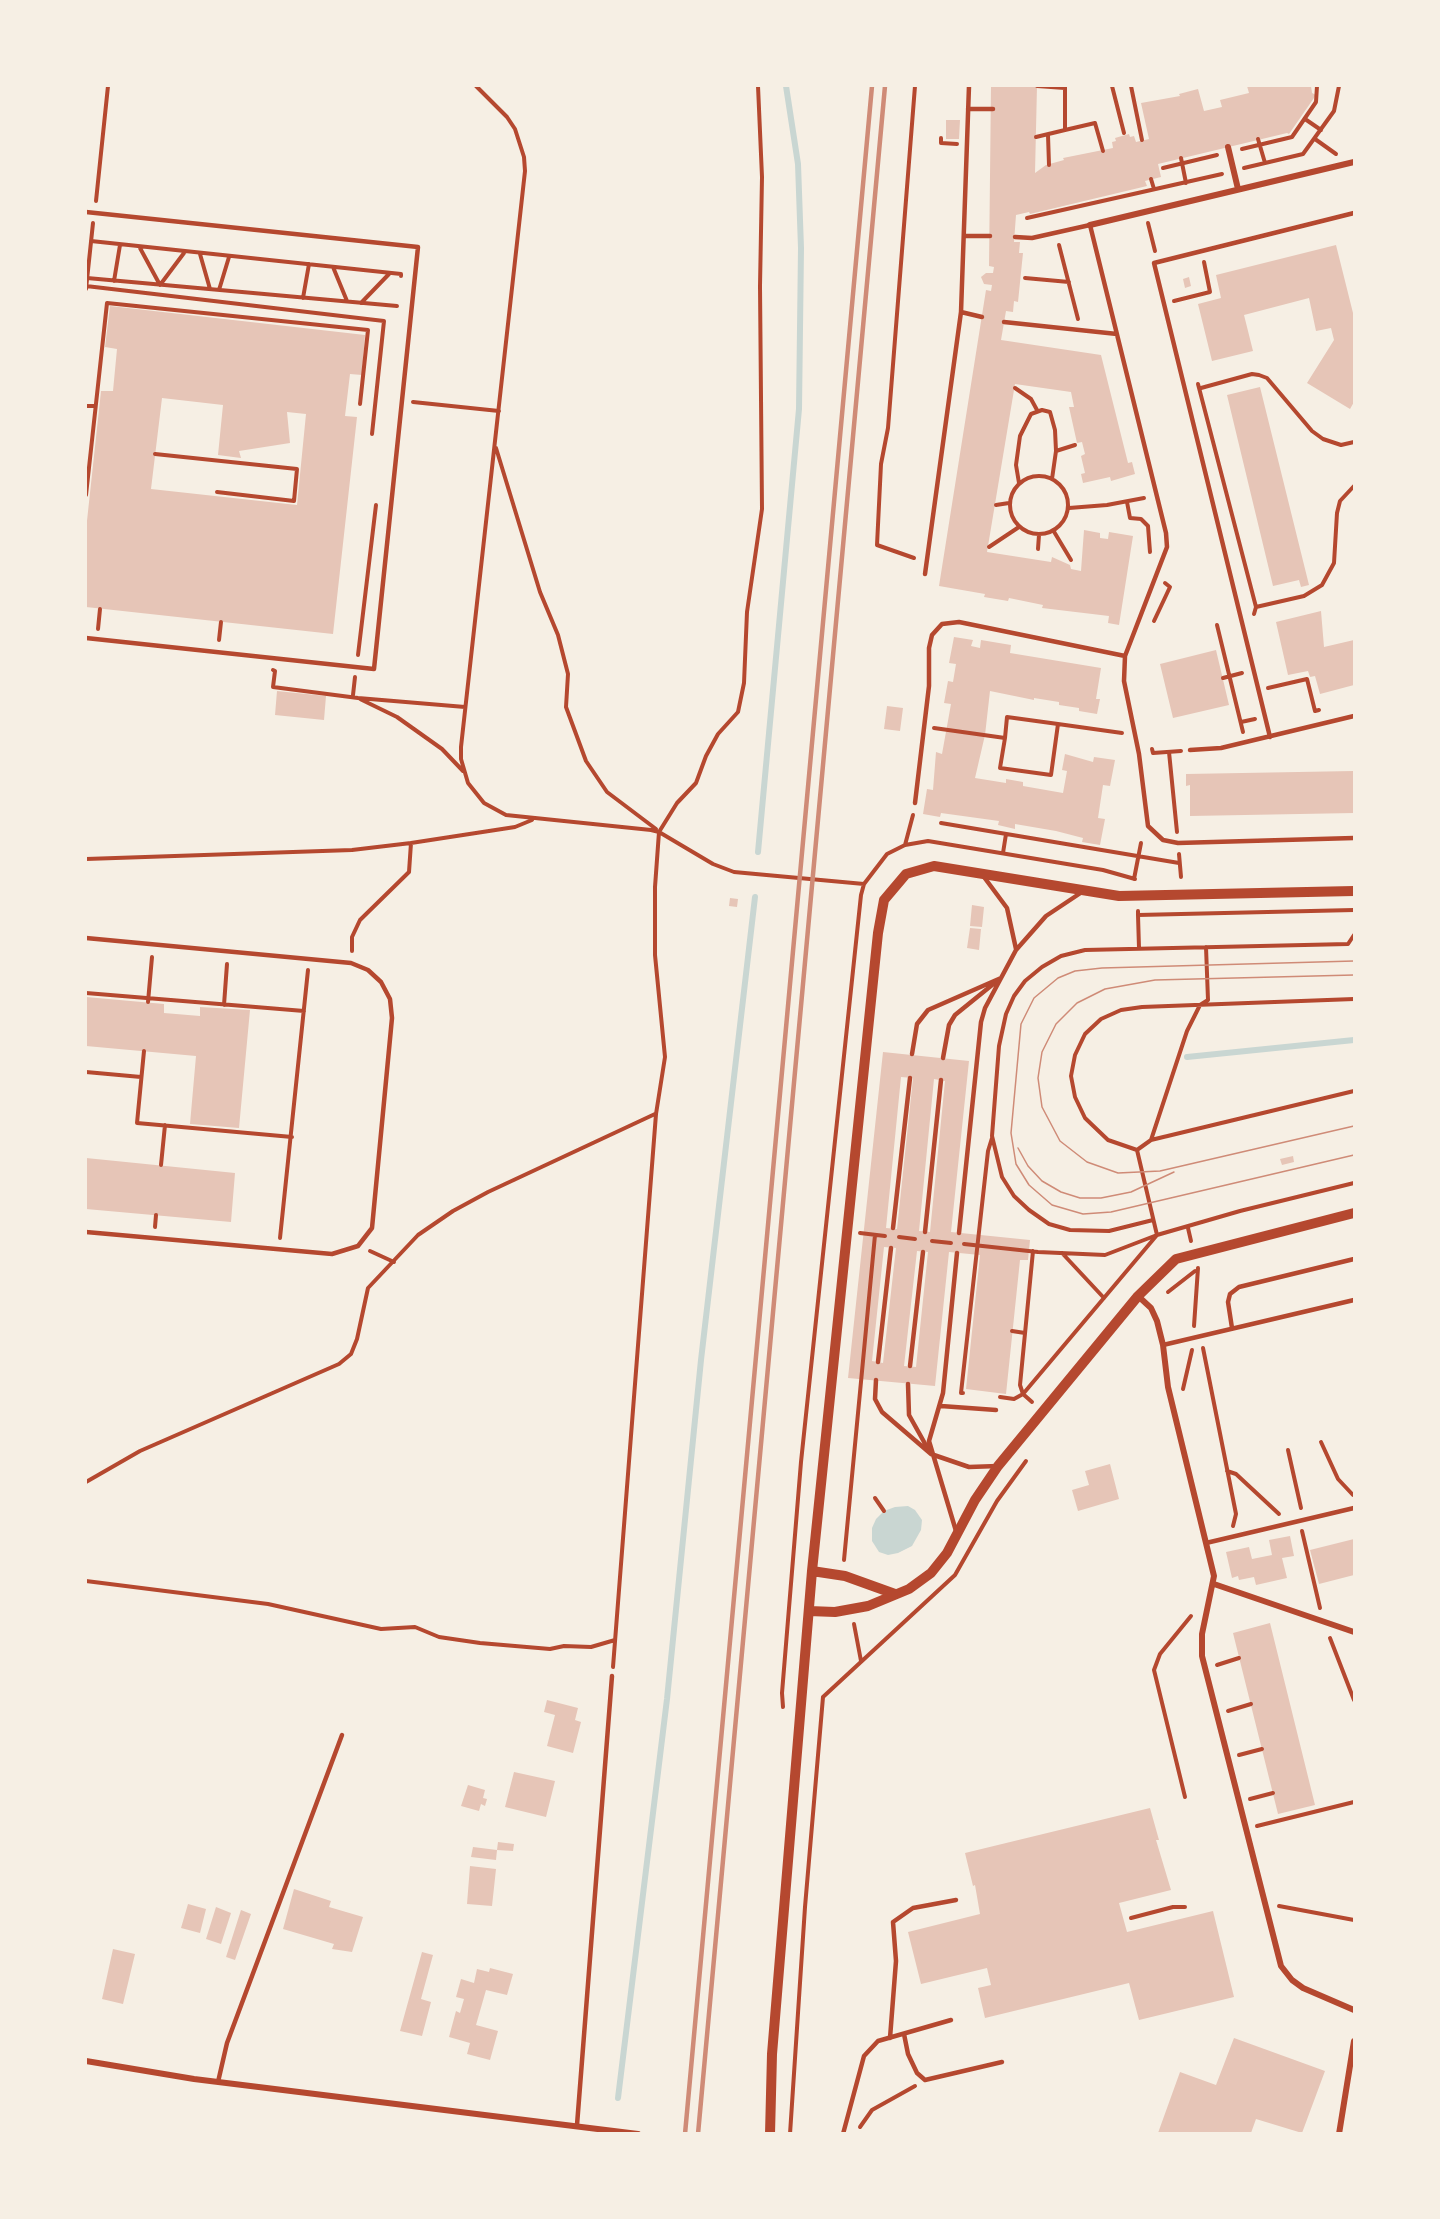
<!DOCTYPE html>
<style>
body{margin:0}
#map{position:relative;width:1440px;height:2219px;overflow:hidden;background:#f6efe4;font-family:"PT Sans",sans-serif}
canvas{display:block}
.frame{position:absolute;inset:0;border:87px solid #f6efe4;pointer-events:none}
</style>
<div id="map">
<canvas width="1440" height="2219"></canvas>
<div class="frame"></div>
</div>
<script>
const ctx = document.querySelector('canvas').getContext('2d');
ctx.lineJoin = 'round';
function fill(path, color) { ctx.fillStyle = color; ctx.fill(path, 'evenodd'); }
const shape = rows => new Path2D(rows.map(r => 'M' + r).join(''));
function strokePath(path, color, width, dash) { ctx.strokeStyle = color; ctx.lineWidth = width; ctx.lineCap = dash ? 'butt' : 'round'; ctx.setLineDash(dash || []); ctx.stroke(path); }
fill(shape([
 [908,1506,915,1510,922,1520,921,1530,912,1546,898,1553,888,1555,879,1552,872,1541,872,1528,876,1519,884,1511,895,1507]
]), '#c9d6d2');
strokePath(shape([
 [758,852,799,409,801,248,798,164,786,86],
 [1187,1057,1354,1040],
 [618,2098,667,1699,701,1360,755,897]
]), '#c9d6d2', 6);
fill(shape([
 [991,86,1037,86,1035,173,1046,165,1064,160,1063,158,1113,148,1112,142,1116,141,1115,138,1129,134,1130,137,1134,136,1136,142,1149,139,1141,103,1180,96,1179,94,1198,89,1204,111,1222,107,1220,100,1249,93,1247,86,1311,86,1312,93,1316,95,1289,134,1287,133,1158,164,1161,177,1145,181,1147,186,1030,214,1029,212,1016,215,1014,242,1020,242,1019,253,1023,253,1018,302,1014,301,1013,312,1006,311,1001,340,1101,355,1128,463,1132,462,1135,474,1111,481,1110,477,1083,483,1081,474,1085,473,1081,456,1085,454,1082,442,1077,443,1069,407,1074,407,1071,392,1015,384,987,552,1051,562,1052,557,1070,565,1071,569,1081,571,1084,530,1100,533,1100,538,1108,539,1109,532,1133,536,1119,625,1108,623,1109,616,1042,608,1043,605,1009,598,1008,601,984,597,985,594,939,586,986,290,991,291,992,285,984,284,981,277,986,273,993,273,994,267,989,266],
 [946,120,960,120,959,139,946,139],
 [1336,245,1354,317,1354,402,1350,409,1307,383,1334,340,1331,328,1316,331,1309,298,1244,315,1253,351,1212,361,1198,304,1221,298,1216,275],
 [1189,277,1191,286,1185,288,1183,279],
 [110,306,365,335,362,375,350,374,345,416,357,417,333,634,86,607,86,530,101,391,113,391,117,349,105,347],
 [162,398,223,405,218,455,241,458,239,451,290,443,287,412,306,414,297,505,151,489],
 [1260,387,1309,585,1301,587,1299,580,1273,586,1227,395],
 [1321,611,1324,647,1354,640,1354,685,1320,694,1315,676,1310,677,1308,671,1288,675,1276,622],
 [954,637,973,640,971,646,980,648,981,640,1011,645,1010,653,1101,668,1096,699,1100,699,1097,714,1079,711,1079,708,1059,705,1059,702,1034,698,1034,700,990,691,985,735,975,778,1006,783,1006,779,1023,782,1023,786,1063,793,1067,771,1062,770,1065,754,1093,762,1094,757,1115,760,1110,786,1103,785,1098,818,1105,819,1100,845,1082,842,1083,838,1056,831,1015,824,1015,829,998,825,999,821,941,813,940,817,923,814,927,789,933,790,936,752,942,754,951,704,944,703,948,681,953,682,956,664,949,663],
 [1216,650,1229,705,1173,718,1160,664],
 [277,691,326,696,324,720,275,715],
 [887,706,903,708,900,731,884,729],
 [1354,771,1354,813,1190,816,1190,785,1186,786,1186,774],
 [730,898,738,899,737,907,729,906],
 [972,905,984,907,982,927,970,926],
 [970,928,981,929,979,950,967,948],
 [86,997,164,1004,164,1013,200,1016,200,1007,250,1010,239,1128,190,1124,196,1056,86,1046],
 [883,1052,969,1061,951,1232,1030,1240,1028,1260,1020,1260,1006,1394,966,1389,980,1255,949,1252,935,1386,848,1378],
 [901,1077,913,1078,897,1229,886,1228],
 [934,1079,945,1081,930,1232,919,1231],
 [884,1247,896,1248,883,1363,872,1361],
 [917,1251,928,1252,916,1367,904,1366],
 [1293,1156,1294,1162,1282,1165,1280,1159],
 [86,1158,235,1173,231,1222,86,1209],
 [1110,1464,1119,1499,1078,1511,1072,1490,1089,1485,1085,1471],
 [1290,1536,1294,1556,1282,1558,1287,1578,1256,1585,1254,1577,1239,1580,1238,1576,1232,1578,1226,1552,1249,1547,1252,1559,1272,1555,1269,1540],
 [1354,1539,1354,1575,1319,1584,1310,1550],
 [1270,1623,1315,1805,1278,1814,1233,1633],
 [547,1700,578,1708,575,1720,581,1722,573,1753,547,1746,555,1715,544,1712],
 [514,1772,555,1781,546,1817,505,1807],
 [468,1785,485,1790,483,1798,487,1799,485,1806,481,1804,479,1811,461,1806],
 [1150,1808,1159,1840,1156,1840,1171,1890,1119,1903,1127,1932,1213,1911,1234,1997,1139,2020,1129,1983,985,2018,978,1988,991,1985,987,1968,921,1984,908,1932,980,1914,975,1885,973,1886,965,1853],
 [498,1842,514,1844,513,1851,497,1850],
 [473,1847,497,1850,496,1860,471,1857],
 [470,1866,496,1869,492,1906,467,1904],
 [294,1889,331,1901,329,1907,363,1917,352,1952,332,1949,334,1944,283,1929],
 [188,1904,206,1909,200,1933,181,1928],
 [216,1907,231,1913,221,1944,206,1939],
 [241,1910,251,1914,235,1960,226,1957],
 [113,1949,135,1954,123,2004,102,1999],
 [422,1952,433,1955,421,1999,431,2002,422,2036,400,2031],
 [490,1968,513,1974,507,1995,486,1990,476,2025,498,2031,490,2060,467,2054,470,2043,449,2037,456,2011,460,2013,464,1999,456,1997,461,1979,474,1983,477,1969,489,1972],
 [1234,2038,1325,2071,1302,2133,1256,2119,1251,2133,1158,2133,1180,2072,1216,2085]
]), '#e6c5b7');
strokePath(shape([
 [476,86,507,117,515,129,524,157,525,171,461,747,461,759,468,783,484,803,506,815,651,830,659,832,713,864,734,872,864,884],
 [1037,86,1065,88],
 [1065,86,1065,130,1095,123,1103,151],
 [1112,86,1124,133],
 [1131,86,1142,140],
 [1305,119,1321,130],
 [1048,135,1049,165],
 [1036,137,1065,130],
 [941,138,941,143,957,144],
 [1258,139,1265,163],
 [1315,139,1336,154],
 [1242,149,1292,137,1316,102,1317,86],
 [1181,158,1186,183],
 [1163,168,1217,155],
 [1244,168,1303,154,1334,111,1339,86],
 [1151,179,1154,189],
 [96,201,108,86],
 [1027,218,1222,174],
 [1148,223,1155,251],
 [91,241,401,274,401,276],
 [1059,245,1078,319],
 [140,248,160,285,184,253],
 [200,254,210,289],
 [333,267,347,301],
 [87,278,397,306],
 [1025,278,1069,282],
 [114,281,120,245],
 [86,286,384,321,372,434],
 [86,289,93,223],
 [219,290,229,257],
 [303,298,309,264],
 [1174,301,1210,292,1204,262],
 [361,303,389,274],
 [1198,384,1256,607,1254,614],
 [1015,388,1031,399,1037,410],
 [1201,388,1252,374,1259,375,1267,378,1312,431,1323,439,1341,445,1354,442],
 [413,402,499,411],
 [86,406,95,406],
 [496,448,540,592,558,635,568,674,566,707,586,761,607,792,656,829],
 [1056,451,1075,445],
 [155,454,297,469,294,501,217,492],
 '1010 505a29 29 0 1 1 58 0a29 29 0 1 1-58 0Z',
 [1019,483,1016,465,1020,436,1031,414,1042,410,1050,412,1055,430,1056,451,1052,479],
 [86,495,107,303,368,330,360,404],
 [1127,502,1130,518,1141,519,1148,526,1150,552],
 [996,505,1009,503],
 [1069,508,1107,505,1144,498],
 [1053,530,1071,560],
 [989,547,1019,527],
 [1038,549,1039,535],
 [914,558,877,545,881,464,888,428,915,86],
 [1256,607,1304,596,1322,585,1334,563,1337,513,1340,501,1354,486],
 [1154,621,1170,587,1165,583],
 [1217,625,1243,732],
 [98,629,100,609],
 [219,640,221,622],
 [358,655,376,505],
 [273,670,275,671,273,687,358,698,465,707],
 [1223,678,1242,673],
 [1268,688,1307,679,1315,711,1319,710],
 [353,695,355,677],
 [360,699,397,717,442,749,463,771],
 [1241,722,1255,719],
 [1058,724,1122,733],
 [934,728,1005,738,1000,768,1051,775,1058,724,1007,717,1005,738],
 [1152,749,1153,753,1181,751],
 [1169,752,1177,832],
 [941,823,1179,863],
 [905,845,913,815],
 [1003,853,1006,834],
 [1179,854,1181,877],
 [86,859,352,850,411,843],
 [1134,879,1141,843],
 [1138,911,1138,915,1354,910],
 [1138,915,1139,948],
 [352,951,352,937,360,920,409,872,411,843,515,827,532,820],
 [86,993,304,1011],
 [148,1002,152,957],
 [224,1005,227,964],
 [144,1051,137,1123,292,1137],
 [86,1072,141,1077],
 [1151,1140,1187,1031,1200,1005,1208,1000,1206,947],
 [1137,1150,1151,1140,1354,1091],
 [161,1165,165,1125],
 [1153,1220,1109,1231,1070,1230,1049,1224,1029,1210,1014,1196,1002,1177,992,1136,999,1046,1006,1014,1014,996,1025,981,1042,967,1061,956,1085,950,1348,944,1354,935],
 [155,1227,156,1215],
 [1188,1228,1191,1241],
 [860,1233,885,1236],
 [899,1237,915,1239],
 [280,1238,308,970],
 [932,1241,951,1243],
 [964,1244,1038,1252,1105,1255,1157,1235,1240,1211,1354,1183],
 [370,1251,394,1262],
 [1062,1253,1104,1298],
 [1168,1292,1195,1271],
 [1194,1326,1198,1268],
 [1012,1331,1025,1333],
 [1203,1348,1236,1514,1233,1526],
 [1183,1389,1192,1350],
 [963,1393,961,1393,988,1151,992,1138],
 [1000,1397,1014,1399,1023,1394,1020,1385,1033,1251],
 [1032,1402,1023,1394,1157,1235,1137,1150,1108,1140,1085,1118,1075,1097,1071,1076,1075,1055,1085,1034,1101,1019,1121,1010,1142,1007,1354,999],
 [1321,1442,1338,1479,1353,1495],
 [1288,1450,1301,1508],
 [1227,1471,1236,1474,1279,1514],
 [86,1482,140,1451,339,1364,351,1354,357,1339,368,1288,418,1235,453,1211,488,1192,655,1114],
 [875,1498,884,1511],
 [1302,1531,1320,1608],
 [844,1560,875,1235],
 [86,1581,268,1604,381,1629,415,1627,439,1637,480,1643,550,1649,564,1646,591,1647,615,1640],
 [854,1624,861,1661],
 [1330,1638,1354,1700],
 [1217,1665,1239,1658],
 [613,1667,656,1114,665,1057,655,955,655,887,659,832,677,803,696,783,706,756,718,734,738,712,744,683,747,612,762,509,760,286,762,177,758,86],
 [783,1707,782,1693,801,1462,861,895,864,884,887,854,905,845,928,841,1103,870,1135,879],
 [1228,1711,1251,1704],
 [1239,1755,1262,1749],
 [1185,1797,1154,1670,1160,1654,1191,1616],
 [1250,1799,1273,1793],
 [1257,1826,1354,1802],
 [1279,1906,1354,1920],
 [1131,1918,1173,1907,1185,1907],
 [860,2127,872,2110,915,2086],
 [790,2134,805,1907,823,1697,955,1575,997,1501,1026,1461]
]), '#b5482f', 4);
strokePath(shape([
 [968,109,993,109],
 [86,212,418,247,374,669,86,638],
 [964,236,990,236],
 [1015,237,1032,238,1090,225,1166,533,1167,547,1125,656,1124,681,1139,754,1148,826,1163,840,1178,843,1354,838],
 [961,312,982,317],
 [1004,322,1117,334],
 [925,574,961,312,969,86],
 [1270,737,1154,263,1354,213],
 [1190,750,1221,748,1354,716],
 [915,803,929,686,929,648,932,635,942,624,959,622,1125,656],
 [984,877,1007,908,1016,949],
 [86,938,351,963,368,970,381,982,390,999,392,1018,372,1228,358,1246,332,1254,86,1232],
 [912,1054,917,1024,928,1010,1001,978],
 [943,1058,949,1025,955,1015,997,981],
 [893,1228,910,1078],
 [925,1232,941,1080],
 [959,1233,981,1022,985,1008,1016,950,1046,916,1082,892],
 [1232,1328,1228,1302,1230,1294,1239,1287,1354,1259],
 [1163,1345,1354,1300],
 [878,1362,891,1248],
 [910,1366,923,1252],
 [876,1380,875,1399,882,1412,931,1454,969,1467,998,1466],
 [908,1384,909,1415,928,1449],
 [941,1406,996,1410],
 [956,1531,929,1441,943,1393,957,1253],
 [1206,1543,1354,1508],
 [904,2034,908,2054,917,2073,925,2080,1002,2062],
 [890,2038,896,1961,893,1922,913,1908,956,1900],
 [218,2082,227,2043,342,1735],
 [577,2125,612,1676],
 [843,2134,864,2056,878,2041,951,2020]
]), '#b5482f', 4.5);
strokePath(shape([
 [1228,147,1238,189],
 [1090,225,1354,162],
 [1138,1296,1151,1308,1157,1321,1163,1345,1168,1387,1214,1576,1202,1634,1202,1656,1281,1966,1292,1980,1303,1988,1354,2010],
 [1214,1584,1354,1632],
 [86,2061,194,2079,638,2134],
 [1339,2134,1354,2041]
]), '#b5482f', 6);
strokePath(shape([
 [812,1571,845,1576,895,1594],
 [809,1611,835,1612,868,1606,909,1589,931,1573,947,1553,975,1500,998,1466,1138,1296,1176,1259,1354,1213],
 [770,2134,772,2054,812,1571,878,933,884,900,906,874,934,866,1119,896,1354,891]
]), '#b5482f', 10);
strokePath(shape([
 [1354,961,1102,968,1075,971,1058,978,1034,998,1021,1024,1011,1133,1016,1164,1029,1185,1052,1205,1083,1214,1111,1212,1354,1155],
 [1354,975,1155,980,1105,989,1077,1003,1056,1024,1042,1052,1038,1078,1042,1107,1060,1141,1087,1162,1118,1173,1160,1171,1354,1126],
 [1018,1148,1028,1166,1042,1181,1061,1192,1080,1198,1101,1198,1131,1192,1174,1172]
]), '#cf8b77', 1.5);
strokePath(shape([
 [685,2134,872,86],
 [698,2134,885,86]
]), '#cf8b77', 4.5);
</script>
